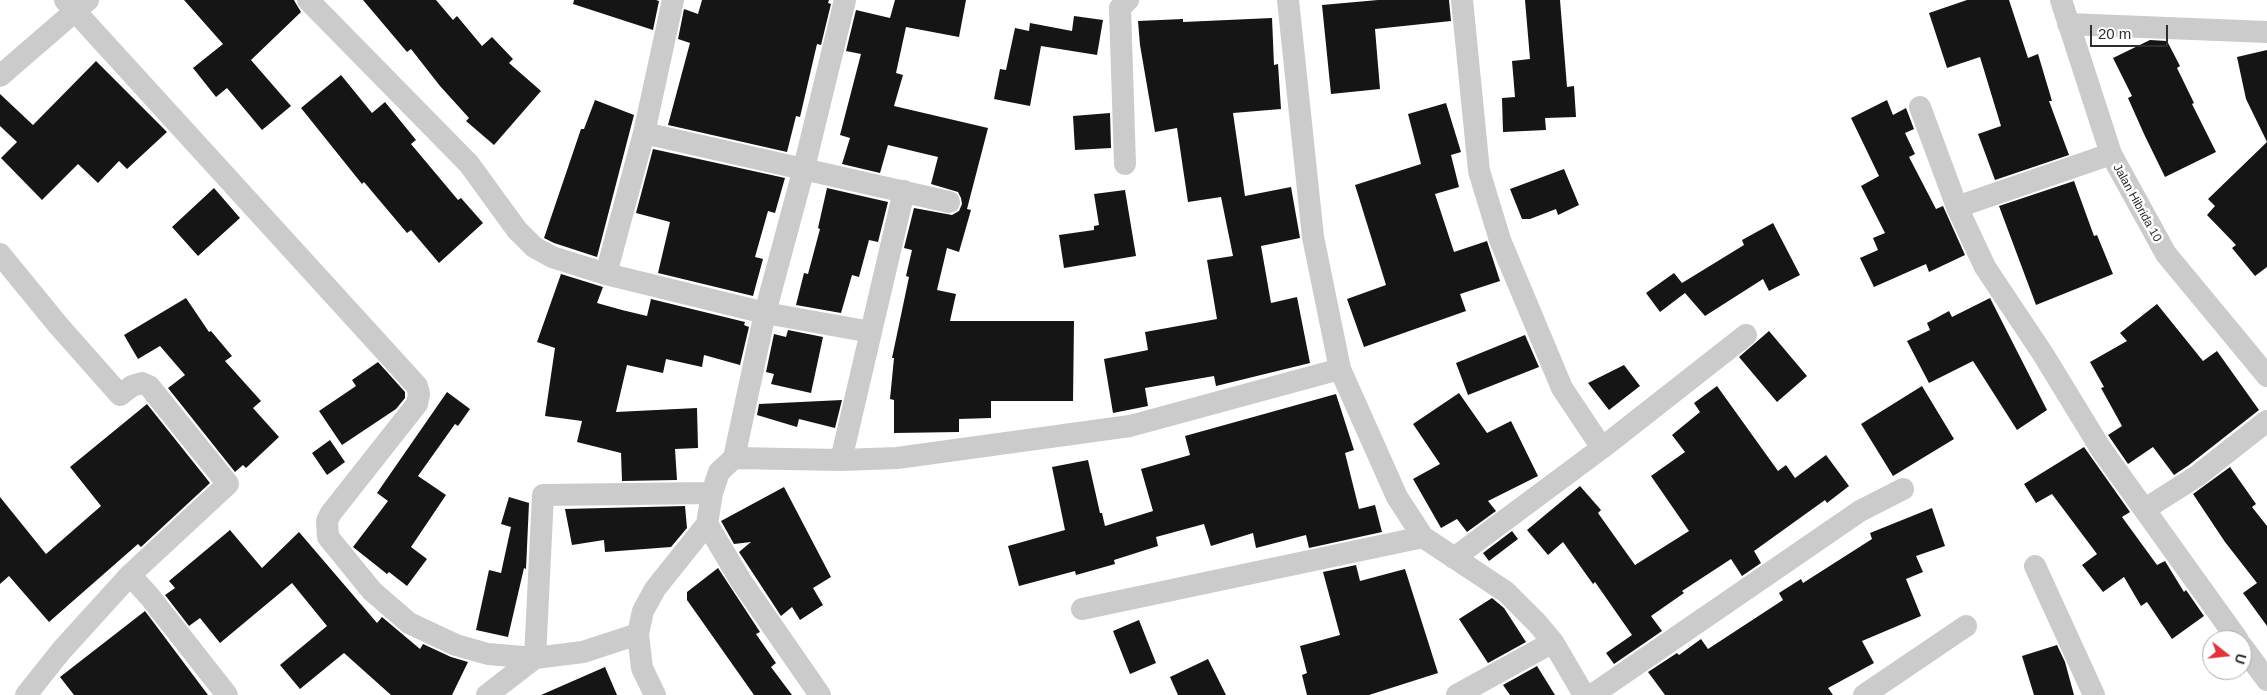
<!DOCTYPE html>
<style>
body{margin:0}
#map{position:relative;width:2267px;height:695px;overflow:hidden;background:#fff;font-family:Helvetica,sans-serif}
canvas{display:block}
.north{position:absolute;left:2202px;top:630px;width:50px;height:50px;box-sizing:border-box;background:#fff;border:1px solid #ababab;border-radius:50%;rotate:106deg;font-size:14px;font-weight:700;line-height:20px;text-align:center;color:#2e2e2e}
.north::after{content:'';display:block;margin:auto;width:18px;height:22px;background:#e1333a;clip-path:polygon(50% 0,100% 100%,50% 72%,0 100%)}
.scale{position:absolute;left:2090px;top:25px;width:78px;height:22px;box-sizing:border-box;border:2px solid #2e2e2e;border-top:0;padding-left:6px;font-size:15px;line-height:18px;white-space:nowrap;color:#2e2e2e;-webkit-text-stroke:4px #fff;paint-order:stroke}
</style>
<div id="map">
<canvas width="2267" height="695"></canvas>
<div class="north">U</div>
<div class="scale">20 m</div>
</div>
<script>
const ctx = document.querySelector('canvas').getContext('2d');
ctx.lineJoin = 'round';
function fill(path, color) { ctx.fillStyle = color; ctx.fill(path, 'evenodd'); }
const shape = rows => new Path2D(rows.map(r => 'M' + r).join(''));
function strokePath(path, color, width, dash) { ctx.strokeStyle = color; ctx.lineWidth = width; ctx.lineCap = dash ? 'butt' : 'round'; ctx.setLineDash(dash || []); ctx.stroke(path); }
function write(font, color, halo, rows, align = 'center') {
  ctx.font = font + ' Helvetica,sans-serif'; ctx.lineWidth = 5; ctx.setLineDash([]); ctx.textBaseline = 'middle'; ctx.strokeStyle = halo; ctx.fillStyle = color; for (const [text, x, y, turn = 0] of rows) {
    ctx.save(); ctx.translate(x, y); ctx.rotate((+turn || 0) * Math.PI / 180); ctx.textAlign = isNaN(turn) ? turn : align; if (halo) ctx.strokeText(text, 0, 0); ctx.fillText(text, 0, 0); ctx.restore();
  }
}
fill(shape([
 [184,0,294,0,295,2,301,12,251,60,291,106,262,130,227,88,216,97,193,68,223,44],
 [363,0,436,0,453,20,457,16,482,46,492,37,513,59,509,63,541,91,494,145,466,121,469,118,440,86,411,49,407,52],
 [574,0,656,0,659,1,653,30,573,4],
 [702,0,829,0,828,3,831,4,821,45,817,44,800,117,796,116,787,152,668,125,690,43,678,39,684,9,698,14],
 [895,0,966,0,959,37,906,27,896,73,903,75,894,106,988,128,967,209,971,210,959,252,947,248,937,290,956,294,950,321,1074,321,1073,401,991,401,991,418,959,419,959,432,894,433,894,400,890,399,894,358,892,358,909,277,906,276,912,250,904,248,914,208,952,215,959,211,962,204,961,198,958,192,931,184,938,157,888,145,880,173,842,164,850,138,840,135,861,54,846,51,856,10,890,18],
 [1378,0,1449,0,1451,21,1375,29,1380,89,1331,94,1322,5],
 [1525,0,1560,0,1567,87,1574,86,1576,117,1545,118,1546,130,1503,132,1502,98,1515,97,1512,61,1530,59],
 [1967,0,2009,0,2028,58,2038,54,2052,101,2049,101,2069,155,1995,180,1978,134,2001,126,1980,57,1947,68,1929,13],
 [1074,16,1103,20,1097,55,1041,46,1030,106,994,99,1000,69,1006,70,1015,28,1029,31,1030,23,1072,31],
 [1272,18,1274,65,1278,64,1281,109,1233,113,1245,196,1291,187,1300,238,1261,246,1271,303,1297,297,1310,363,1216,386,1214,376,1145,388,1148,406,1113,413,1104,359,1148,350,1145,332,1217,319,1207,260,1233,256,1221,197,1188,202,1177,128,1155,132,1140,45,1138,21,1183,19,1183,22],
 [2150,40,2167,41,2180,66,2177,68,2194,103,2192,104,2216,152,2165,177,2144,134,2128,98,2132,96,2113,58],
 [2267,50,2267,267,2255,276,2232,248,2236,245,2207,215,2215,206,2208,199,2267,142,2246,99,2237,57],
 [96,61,167,132,127,169,119,161,98,183,78,164,42,200,1,158,17,142,0,126,0,94,33,125],
 [341,75,372,113,385,102,416,140,411,144,458,200,461,198,483,223,439,263,411,230,407,233,364,182,362,184,301,108],
 [595,100,634,115,597,257,554,243,544,238,581,129,584,129],
 [1887,100,1893,115,1906,108,1914,129,1905,133,1915,154,1909,157,1936,209,1943,206,1965,255,1929,272,1926,264,1874,287,1860,258,1878,250,1873,238,1885,233,1861,186,1879,176,1851,118],
 [1446,103,1461,152,1451,155,1459,187,1435,194,1454,252,1487,241,1500,281,1460,294,1466,311,1364,347,1347,299,1386,285,1355,185,1421,164,1408,114],
 [1110,113,1111,148,1075,150,1073,116],
 [653,149,785,178,775,213,768,211,755,257,763,259,753,296,658,273,670,222,636,213],
 [1564,169,1579,205,1558,215,1556,209,1530,219,1522,219,1510,189],
 [2074,181,2094,236,2097,235,2113,274,2036,305,1999,206],
 [214,188,240,218,198,256,172,227],
 [827,188,888,202,878,242,869,240,859,277,852,275,841,313,796,305,804,273,808,274,820,229,818,228],
 [1125,190,1136,256,1064,268,1059,235,1094,230,1094,226,1099,225,1094,194],
 [1773,223,1800,275,1769,291,1763,279,1705,316,1685,293,1660,312,1646,293,1674,273,1682,283,1744,245,1742,240],
 [561,274,603,287,597,303,622,310,647,316,651,299,745,322,744,325,749,327,740,365,704,355,702,367,666,359,663,373,627,365,616,412,697,408,698,448,675,449,677,480,622,481,621,453,577,442,582,421,545,416,555,348,537,342],
 [186,298,209,332,211,331,232,356,225,361,261,401,253,408,279,437,246,468,243,465,235,472,168,388,185,375,160,346,138,359,124,335],
 [1990,298,2047,410,2017,430,1973,361,1929,383,1907,341,1930,330,1927,323,1949,311,1952,317],
 [2157,304,2203,361,2217,351,2259,410,2189,465,2174,475,2153,447,2128,464,2108,435,2122,426,2101,388,2104,387,2090,362,2127,341,2120,333],
 [788,330,823,337,811,393,771,384,774,374,766,372,774,334,786,337],
 [1769,331,1807,376,1777,402,1739,357],
 [1525,335,1539,367,1468,395,1456,363],
 [378,362,405,392,405,398,396,409,342,445,319,411,356,386,352,380],
 [1624,365,1640,386,1609,410,1588,383],
 [1717,386,1778,471,1786,465,1795,478,1826,455,1849,486,1827,503,1825,500,1754,551,1761,563,1742,576,1731,559,1682,591,1684,593,1651,616,1662,631,1614,664,1606,653,1632,635,1595,582,1593,584,1563,542,1548,555,1527,530,1580,486,1601,510,1598,513,1635,565,1689,531,1651,476,1685,452,1672,435,1700,412,1694,403],
 [1922,386,1954,439,1893,476,1861,424],
 [447,392,470,409,458,426,455,424,418,476,446,495,411,547,427,559,407,586,389,572,387,574,353,547,388,501,377,493],
 [1459,393,1487,433,1511,421,1538,476,1488,501,1496,511,1467,532,1457,519,1441,528,1413,479,1440,464,1413,424],
 [1336,394,1354,450,1345,453,1359,509,1375,505,1382,532,1309,548,1306,535,1256,548,1253,533,1211,546,1204,524,1156,537,1158,546,1114,560,1115,564,1076,575,1075,571,1019,586,1008,546,1065,530,1052,467,1088,460,1100,513,1102,513,1105,526,1153,511,1141,469,1190,455,1185,436],
 [842,400,835,428,799,419,797,427,757,415,759,404],
 [147,404,210,483,141,547,138,544,49,622,9,576,0,584,0,497,46,554,101,506,70,467],
 [330,440,345,462,327,475,312,453],
 [2084,447,2130,512,2122,517,2157,565,2165,561,2184,592,2186,590,2204,616,2172,639,2147,602,2141,606,2124,577,2103,592,2082,565,2097,554,2052,494,2036,503,2024,484],
 [2230,467,2256,504,2252,507,2267,526,2267,626,2243,593,2257,583,2225,542,2193,494],
 [784,487,831,577,813,588,823,605,800,620,792,607,781,616,739,552,751,542,734,544,721,521],
 [509,497,529,503,526,569,524,568,508,637,476,630,489,570,501,573,511,527,501,524],
 [685,506,687,528,671,547,605,552,604,540,572,545,565,509],
 [1932,508,1945,546,1916,556,1923,572,1906,579,1921,616,1862,641,1874,663,1828,688,1833,695,1665,695,1648,672,1677,653,1679,655,1701,639,1708,649,1783,600,1779,593,1801,579,1803,583,1872,539,1870,533],
 [230,530,262,568,299,532,377,623,382,617,420,649,423,644,451,657,468,662,452,695,391,695,344,653,300,689,280,665,327,626,292,583,220,643,200,618,189,626,165,595,175,588,169,581],
 [1512,531,1518,539,1489,561,1483,553],
 [1356,565,1360,581,1405,569,1438,673,1369,695,1307,695,1302,675,1307,673,1300,646,1340,635,1323,572],
 [718,568,760,632,756,634,776,663,771,667,792,695,754,695,687,600,687,592],
 [1492,598,1504,608,1526,642,1488,663,1459,619],
 [145,611,208,695,74,695,60,677],
 [1139,620,1156,663,1130,674,1113,631],
 [2057,645,2065,662,2074,695,2034,695,2022,656],
 [1208,659,1226,695,1178,695,1170,677],
 [1537,666,1555,695,1510,695,1503,685],
 [605,667,617,695,541,695]
]), '#151515');
strokePath(shape([
 [65,0,417,386,419,394,417,404,331,513,327,521,328,537,372,591,409,623,456,645,488,654,535,658,583,652,638,634],
 [308,0,469,164,517,230,534,247,552,257,606,274,765,313,871,332],
 [1288,0,1313,237,1340,369,1397,497,1423,537,1506,592,1537,623,1553,642,1584,695],
 [1462,0,1479,171,1500,240,1562,388,1602,448],
 [2061,0,2111,154,2166,254,2267,376],
 [2068,24,2267,32],
 [0,76,88,0],
 [1920,107,1957,207,1985,267,2043,354,2101,449,2238,640],
 [644,133,949,202],
 [1125,164,1120,8,1128,0],
 [1957,207,2111,154],
 [0,254,58,325,120,395,132,386,142,383,149,386,228,484,130,575],
 [606,274,644,133,673,0],
 [734,458,841,460,897,458,1130,426,1340,369],
 [841,460,904,191],
 [2145,509,2197,476,2267,421],
 [707,524,741,581,820,695],
 [1454,558,1602,448,1746,335],
 [2035,566,2094,695],
 [1082,609,1423,537],
 [2242,646,2267,680],
 [535,658,543,495,712,493],
 [26,695,61,651,130,575,150,597,227,695],
 [487,695,535,658],
 [655,695,642,668,638,634,643,611,655,589,707,524,712,493,719,472,734,458,765,313,804,168,845,0],
 [1457,695,1553,642],
 [1592,695,1860,511,1903,489],
 [1864,695,1966,626]
]), '#cbcbcb', 22);
write('12px', '#2e2e2e', '#fff', [
 ["Jalan Hibrida 10",2137,203,61]
]);
</script>
